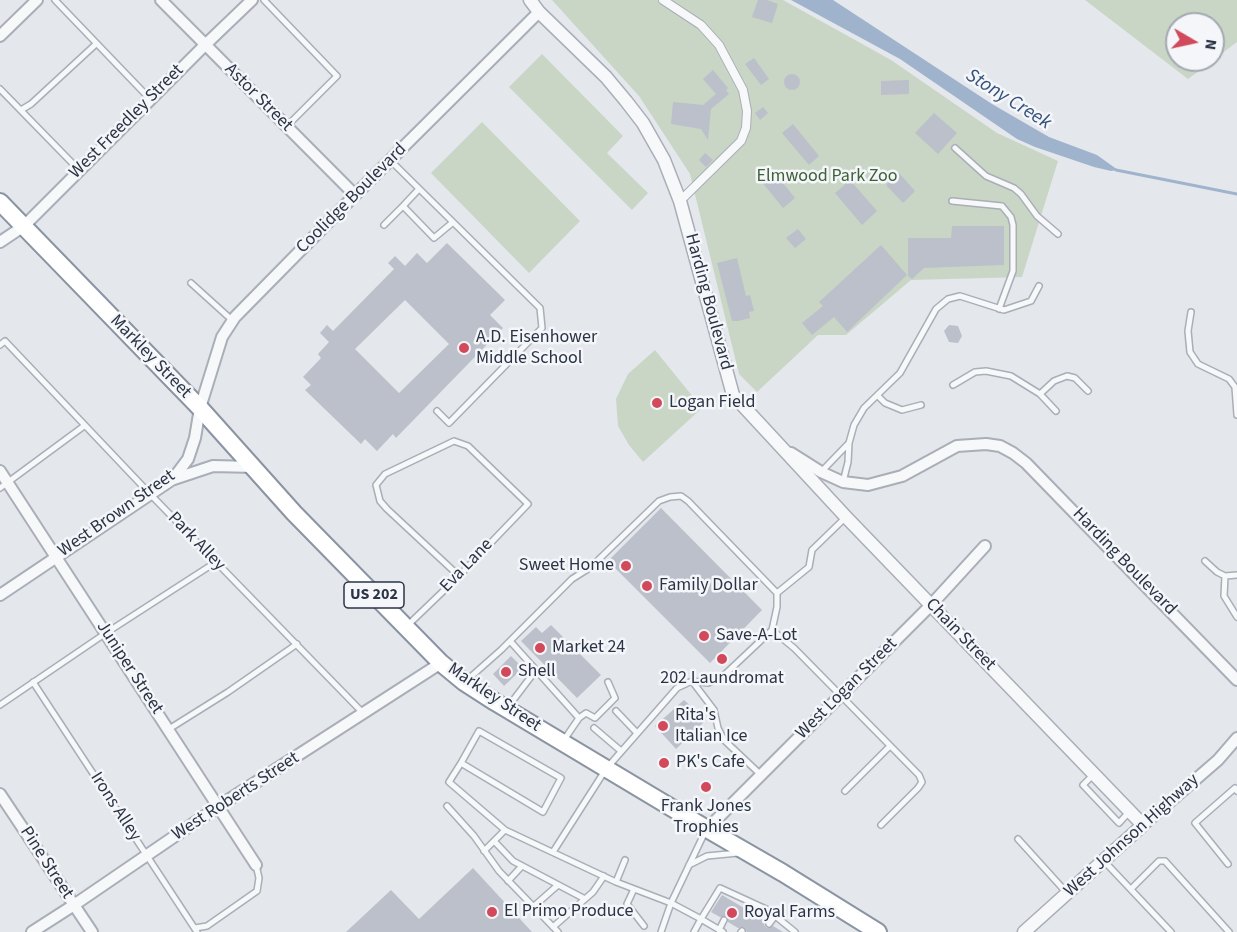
<!DOCTYPE html>
<style>
body{margin:0}
#map{position:relative;width:1237px;height:932px;overflow:hidden;background:#e4e7ec;font-family:"Source Sans 3",sans-serif}
canvas{display:block}
.north{position:absolute;left:1165px;top:12px;width:60px;height:60px;box-sizing:border-box;background:#f4f6f9;border:2px solid #a4a8b1;border-radius:50%;rotate:99deg;font-size:16px;font-weight:700;line-height:24px;text-align:center;color:#2b3445}
.north::after{content:'';display:block;margin:auto;width:21px;height:27px;background:#d1495b;clip-path:polygon(50% 0,100% 100%,50% 72%,0 100%)}
</style>
<div id="map">
<canvas width="1237" height="932"></canvas>
<div class="north">N</div>
</div>
<script>
const ctx = document.querySelector('canvas').getContext('2d');
ctx.lineJoin = 'round';
function fill(path, color) { ctx.fillStyle = color; ctx.fill(path, 'evenodd'); }
const shape = rows => new Path2D(rows.map(r => 'M' + r).join(''));
function strokePath(path, color, width, dash) { ctx.strokeStyle = color; ctx.lineWidth = width; ctx.lineCap = dash ? 'butt' : 'round'; ctx.setLineDash(dash || []); ctx.stroke(path); }
function write(font, color, halo, rows, align = 'center') {
  ctx.font = font + ' "Source Sans 3",sans-serif'; ctx.lineWidth = 5; ctx.setLineDash([]); ctx.textBaseline = 'middle'; ctx.strokeStyle = halo; ctx.fillStyle = color; for (const [text, x, y, turn = 0] of rows) {
    ctx.save(); ctx.translate(x, y); ctx.rotate((+turn || 0) * Math.PI / 180); ctx.textAlign = isNaN(turn) ? turn : align; if (halo) ctx.strokeText(text, 0, 0); ctx.fillText(text, 0, 0); ctx.restore();
  }
}
fill(shape([
 [552,0,783,0,891,60,997,133,1058,161,1022,277,911,280,846,335,818,335,757,392,739,374,690,174,639,96],
 [1085,0,1237,0,1237,42,1188,79],
 [1177,24,1213,24,1213,60,1177,60],
 [542,54,623,136,607,153,648,193,632,210,509,87],
 [482,122,580,221,529,273,431,173],
 [655,350,702,408,643,462,629,445,618,426,616,399,628,374]
]), '#c9d6c5');
fill(shape([
 [791,0,833,0,992,104,1049,137,1097,155,1118,170,1111,171,1094,167,1035,147,1017,139,900,59]
]), '#9fb4cc');
strokePath(shape([
 [1116,170,1237,194]
]), '#9fb4cc', 3);
fill(shape([
 [758,0,767,0,778,4,772,23,752,17],
 [754,58,769,79,761,85,745,64],
 [713,70,728,88,726,90,729,94,711,109,708,140,701,129,671,124,673,102,703,105,716,94,703,79],
 '784 82a8 8 0 1 1 16 0a8 8 0 1 1-16 0Z',
 [909,80,909,94,881,95,881,81],
 [763,107,768,113,760,120,755,113],
 [934,113,957,133,938,154,915,133],
 [793,124,819,156,809,165,782,133],
 [705,153,713,160,706,167,699,160],
 [774,172,795,198,783,208,762,182],
 [899,173,915,191,903,203,886,185],
 [850,180,877,211,862,225,835,193],
 [952,226,1004,226,1004,265,924,268,912,279,908,276,908,238,951,238],
 [798,229,806,239,795,248,786,238],
 [447,243,505,300,490,315,503,328,396,438,393,434,377,451,365,439,361,444,305,390,311,385,303,377,321,358,318,354,329,342,320,333,327,325,333,331,394,269,388,263,395,256,405,266,417,253,427,263],
 [405,300,449,344,399,393,355,349],
 [881,245,907,275,847,332,834,317,812,335,802,323,823,306,819,302],
 [737,258,746,296,750,295,754,311,749,312,750,318,738,321,732,321,717,263],
 [949,325,958,326,962,336,958,343,949,342,944,331],
 [661,508,762,610,710,663,608,561],
 [551,625,601,675,577,698,521,641,536,627,542,633],
 [511,656,523,668,504,686,493,674],
 [684,700,706,720,676,749,655,726],
 [473,868,532,932,346,932,391,890,419,919],
 [722,895,749,911,748,916,751,918,757,916,765,921,764,925,767,928,773,926,783,932,747,932,744,927,738,928,728,922,727,916,720,917,711,912]
]), '#bbc0ca');
const service = shape([
 [55,0,150,99],
 [264,0,337,76,287,126],
 [0,89,79,170],
 [21,110,31,104,96,44],
 [955,148,986,176,1014,188,1021,194,1037,216,1058,234],
 [390,160,540,308,542,328,449,423,437,411],
 [952,201,1002,206,1011,217,1013,225,1013,271,999,309],
 [403,206,419,189],
 [384,225,403,206,434,238,452,223],
 [191,283,233,321],
 [1191,312,1188,331,1190,352,1198,364,1229,379,1235,387,1237,415],
 [0,345,5,341,151,495,363,713],
 [953,385,975,372,986,371,1011,376,1040,394],
 [878,396,885,403,902,410,921,405],
 [1056,411,1040,394,1054,381,1067,376,1075,378,1088,391],
 [821,472,848,444],
 [843,482,848,462,849,443,854,425,864,408,900,373,936,309,948,299,960,296,1004,310,1031,301,1039,286],
 [0,488,84,426],
 [1205,561,1217,572,1225,576,1237,575],
 [1225,576,1224,596,1237,617],
 [408,625,459,576,528,504,468,446,454,441,385,474,376,485,380,501,387,509,459,576],
 [772,630,794,648,919,775,922,782,918,788,881,825],
 [510,641,579,718,564,740],
 [466,681,501,650,572,579,591,567,659,501,670,497,681,496,688,501,777,593],
 [692,681,714,710,718,728,724,740,760,774],
 [33,682,197,932],
 [0,705,106,633,216,562],
 [508,707,536,670],
 [616,711,637,733],
 [579,718,586,713,595,718,615,698,608,682],
 [594,728,621,751],
 [169,729,228,692,297,644],
 [461,763,543,812,561,778,479,731,461,763,449,782,505,830,616,882,671,903,701,919,720,888,768,910,795,932],
 [1093,775,1083,785,1119,823,1130,811],
 [845,791,890,746],
 [447,806,474,836,499,871,558,932],
 [1018,839,1066,892],
 [494,841,513,861,585,899],
 [484,851,505,830],
 [553,852,606,769,677,688,692,681,708,683,720,679,772,630,777,607,777,593,809,567,812,550,846,517],
 [1104,861,1171,932],
 [1228,864,1195,823,1235,788,1237,791],
 [689,865,707,856,738,853],
 [508,881,522,866],
 [616,882,625,860],
 [634,889,627,904,644,926],
 [1131,889,1159,861,1165,861,1229,932],
 [533,907,558,885],
 [753,914,758,906],
 [769,924,775,916],
 [553,927,593,892,604,876],
 [195,928,207,926,257,891,259,878,256,865],
 [719,930,724,920],
 [661,932,671,903,705,832],
 [694,932,701,919,723,932],
 [741,932,742,931]
]);
const pedestrian = shape([
 [663,0,701,25,719,45,743,90,747,111,746,128,741,141,680,201]
]);
const minor = shape([
 [161,0,355,195],
 [0,36,37,0],
 [0,242,24,226,205,45,252,0],
 [791,453,821,472,843,482,868,485,902,476,957,446,986,444,1000,446,1013,453,1026,463,1237,680],
 [0,471,256,865],
 [174,479,213,466,254,467],
 [0,595,173,479,188,459,195,438,200,408,222,337,235,317,355,195,539,12],
 [0,794,92,932],
 [1143,825,1218,760,1237,738],
 [707,829,931,605,985,546],
 [32,932,74,905,219,806,441,663]
]);
const tertiary = shape([
 [530,0,539,12,606,77,626,101,643,123,664,160,680,201,733,395,846,517,1143,825,1024,932]
]);
const trunk = shape([
 [0,202,200,408,294,513,441,663,464,682,495,702,707,829,783,873,878,932]
]);
strokePath(service, '#a9aeb7', 8);
strokePath(pedestrian, '#a9aeb7', 10);
strokePath(minor, '#a9aeb7', 14);
strokePath(tertiary, '#a9aeb7', 15);
strokePath(trunk, '#8b94a3', 20);
strokePath(service, '#f7f8fa', 5);
strokePath(pedestrian, '#f7f8fa', 8);
strokePath(minor, '#f7f8fa', 10);
strokePath(tertiary, '#f7f8fa', 12);
strokePath(trunk, '#fff', 16);
for (const [x, y, r, color] of [
 [464,348,6,"#d1495b"],
 [657,403,6,"#d1495b"],
 [626,566,6,"#d1495b"],
 [647,586,6,"#d1495b"],
 [704,636,6,"#d1495b"],
 [540,648,6,"#d1495b"],
 [722,659,6,"#d1495b"],
 [506,672,6,"#d1495b"],
 [663,726,6,"#d1495b"],
 [664,763,6,"#d1495b"],
 [706,787,6,"#d1495b"],
 [492,912,6,"#d1495b"],
 [732,913,6,"#d1495b"]
]) { const dot = new Path2D(); dot.arc(x, y, r, 0, 2 * Math.PI); ctx.fillStyle = color; ctx.fill(dot); strokePath(dot, '#f4f6f9', 2); }
for (const [x, y, w] of [
 [374,595,60]
]) { const box = new Path2D(); box.roundRect(x - w / 2, y - 13, w, 26, 4.5); ctx.fillStyle = '#f4f6f9'; ctx.fill(box); strokePath(box, '#2b3445', 1.5); }
write('bold 16px', '#2b3445', null, [
 ["US 202",374,595]
]);
write('18px', '#2b3445', '#f4f6f9', [
 ["Astor Street",258,98,45],
 ["West Freedley Street",127,122,-45],
 ["Coolidge Boulevard",352,199,-45],
 ["Harding Boulevard",708,302,75],
 ["Markley Street",150,357,46],
 ["West Brown Street",117,514,-35],
 ["Park Alley",196,542,46],
 ["Harding Boulevard",1124,562,46],
 ["Eva Lane",467,566,-46],
 ["Chain Street",960,635,46],
 ["Juniper Street",129,668,57],
 ["West Logan Street",847,689,-45],
 ["Markley Street",494,698,34],
 ["West Roberts Street",236,797,-33],
 ["Irons Alley",115,807,57],
 ["West Johnson Highway",1132,836,-42],
 ["Pine Street",46,863,57]
]);
write('18px', '#3f6138', '#f4f6f9', [
 ["Elmwood Park Zoo",827,177]
]);
write('18px', '#2b3445', '#f4f6f9', [
 ["A.D. Eisenhower",476,338],
 ["Middle School",476,359],
 ["Logan Field",669,403],
 ["Sweet Home",614,566,"right"],
 ["Family Dollar",659,586],
 ["Save-A-Lot",716,636],
 ["Market 24",552,648],
 ["Shell",518,672],
 ["202 Laundromat",722,679,"center"],
 ["Rita's",675,716],
 ["Italian Ice",675,737],
 ["PK's Cafe",676,763],
 ["Frank Jones",706,807,"center"],
 ["Trophies",706,828,"center"],
 ["El Primo Produce",504,912],
 ["Royal Farms",744,913]
], 'left');
write('italic 20px', '#34527a', '#f4f6f9', [
 ["Stony Creek",1008,100,32]
]);
</script>
